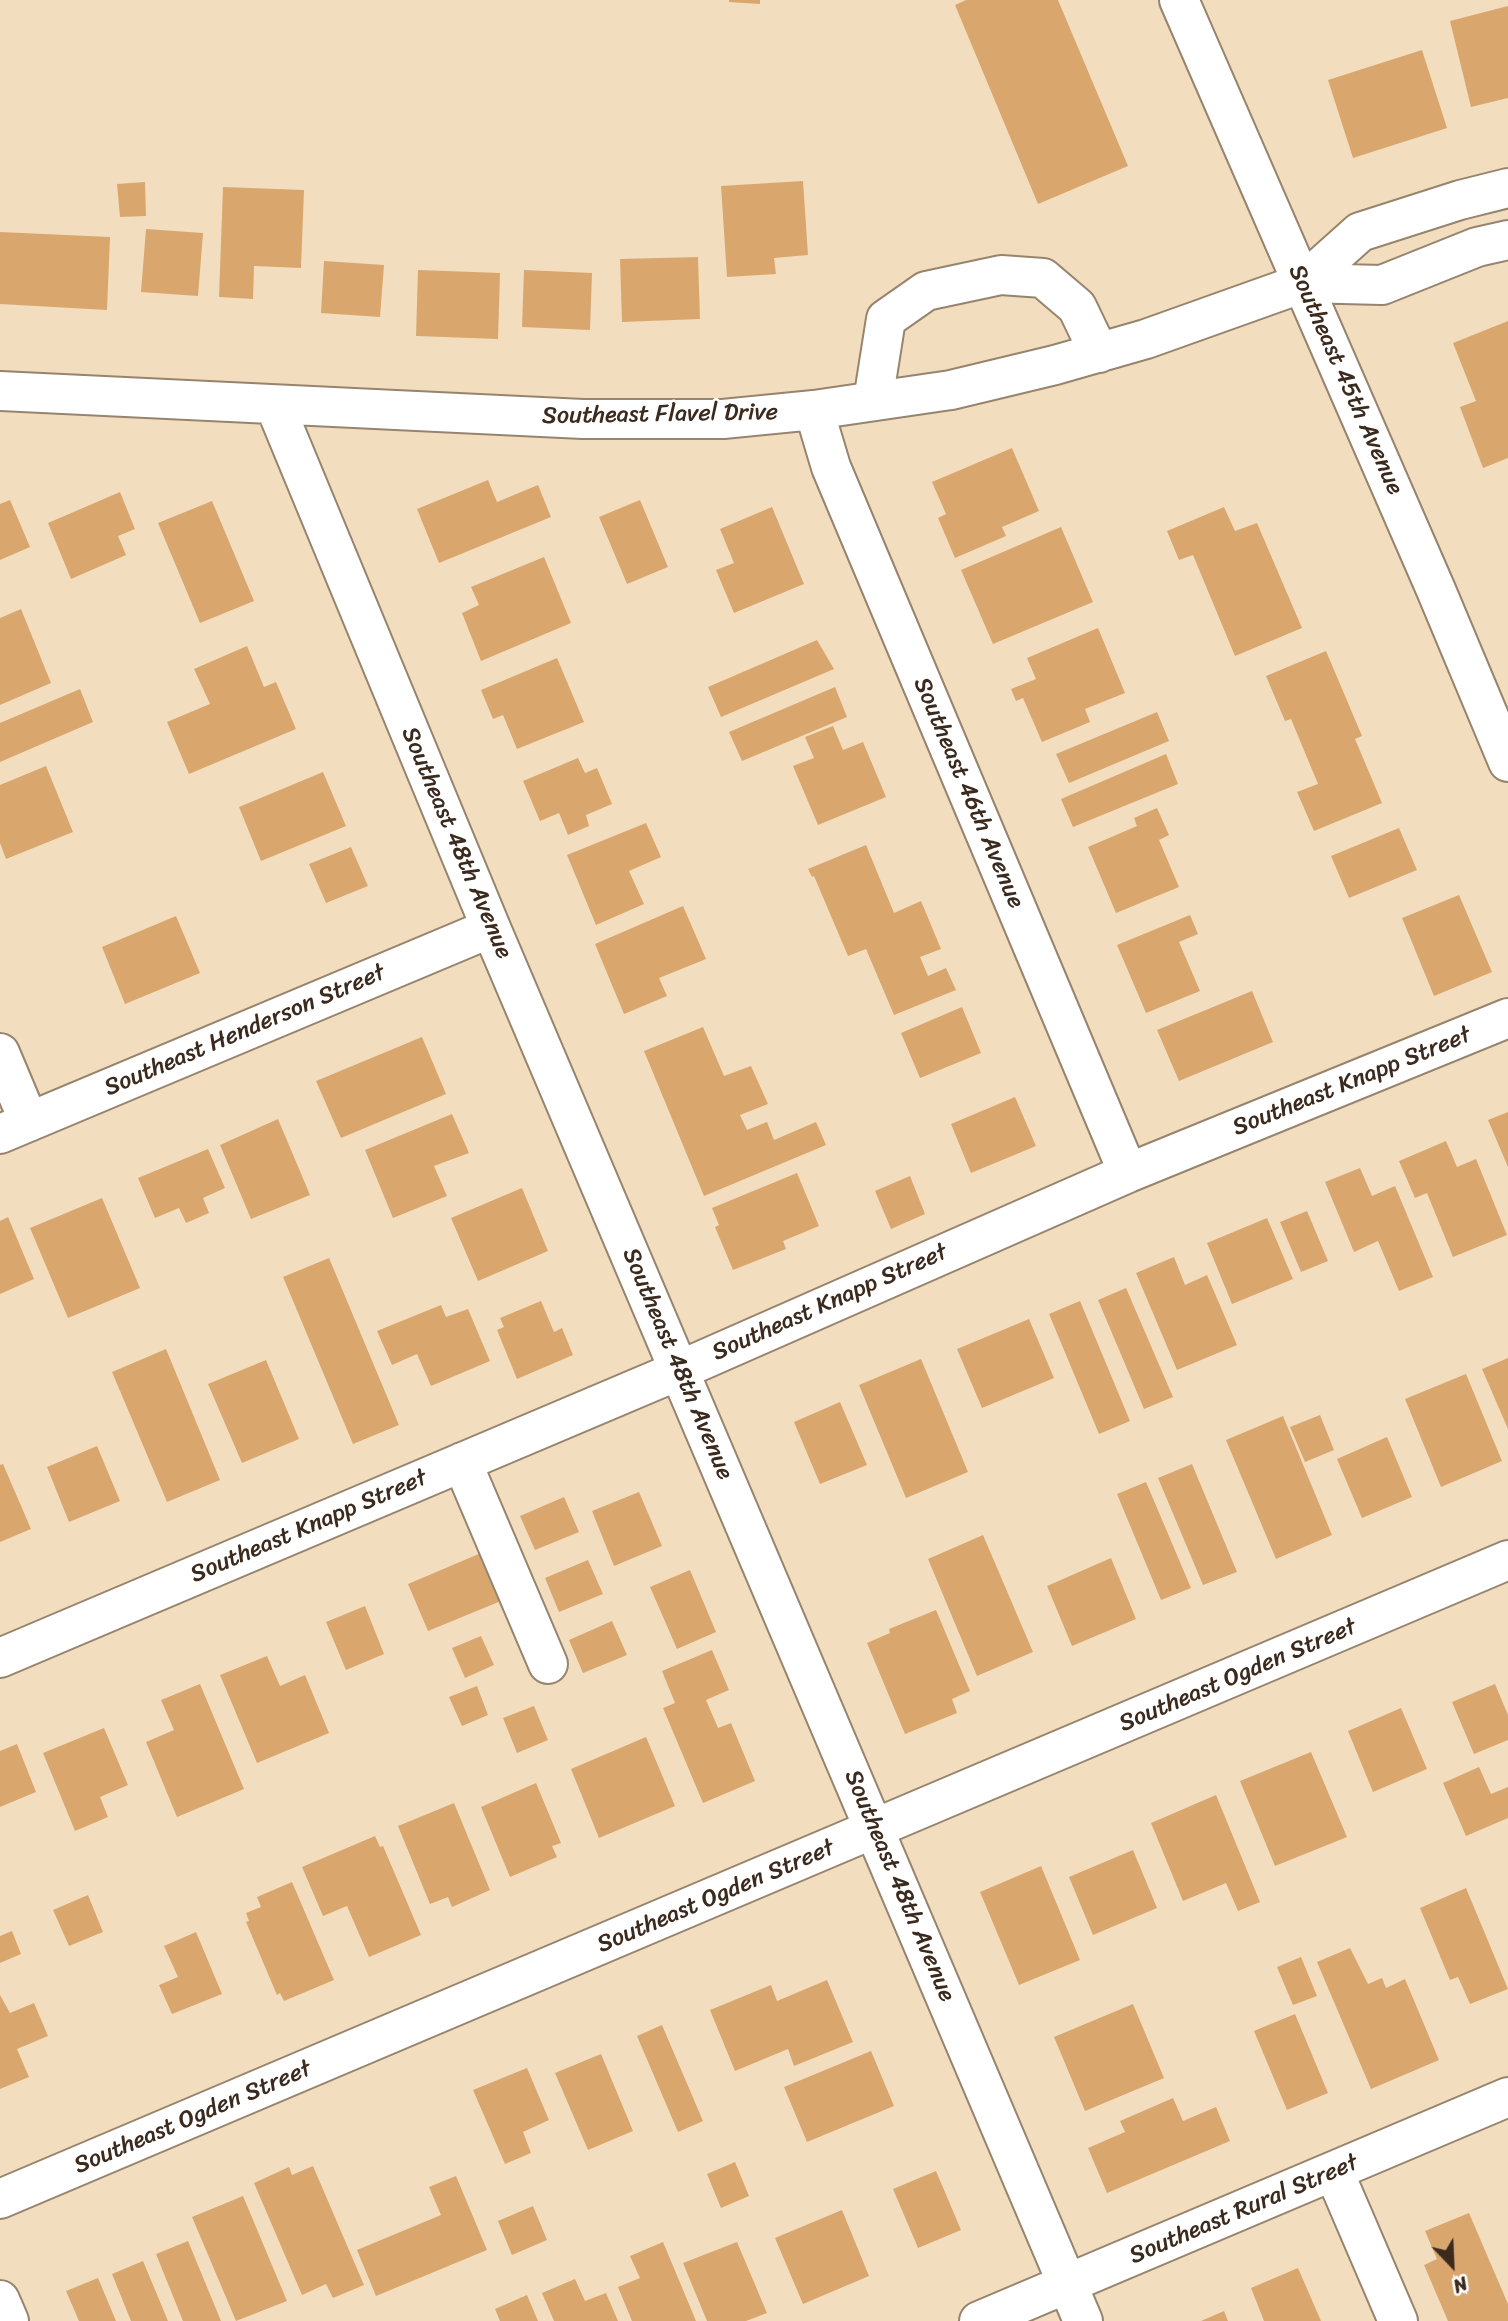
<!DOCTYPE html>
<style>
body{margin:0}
#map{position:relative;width:1508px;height:2321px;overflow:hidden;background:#f3ddbf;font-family:Sriracha,sans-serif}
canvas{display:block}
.north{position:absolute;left:1417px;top:2230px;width:70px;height:70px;-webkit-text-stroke:5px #fff;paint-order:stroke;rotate:157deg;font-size:19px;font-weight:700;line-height:28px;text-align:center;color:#3b2a1e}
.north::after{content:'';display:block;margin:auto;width:24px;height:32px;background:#3b2a1e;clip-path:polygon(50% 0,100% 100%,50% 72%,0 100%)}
</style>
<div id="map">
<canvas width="1508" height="2321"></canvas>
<div class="north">N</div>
</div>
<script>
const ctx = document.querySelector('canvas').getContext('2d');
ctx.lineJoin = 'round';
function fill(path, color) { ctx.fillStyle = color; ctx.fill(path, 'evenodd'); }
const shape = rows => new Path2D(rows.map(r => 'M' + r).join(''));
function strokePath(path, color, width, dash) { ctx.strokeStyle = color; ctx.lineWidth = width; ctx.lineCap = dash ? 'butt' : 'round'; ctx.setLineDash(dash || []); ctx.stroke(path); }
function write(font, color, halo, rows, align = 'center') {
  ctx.font = font + ' Sriracha,sans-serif'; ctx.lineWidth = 5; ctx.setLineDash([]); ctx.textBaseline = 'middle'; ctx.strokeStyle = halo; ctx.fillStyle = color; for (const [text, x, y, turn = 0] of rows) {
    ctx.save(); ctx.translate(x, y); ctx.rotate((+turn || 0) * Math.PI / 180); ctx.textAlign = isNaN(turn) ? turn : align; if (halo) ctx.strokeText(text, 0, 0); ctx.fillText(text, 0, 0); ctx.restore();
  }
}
fill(shape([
 [729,0,760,0,760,4,729,2],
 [966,0,1058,0,1128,166,1038,204,955,5],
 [1508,6,1508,98,1471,107,1450,21],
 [1422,50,1447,128,1353,158,1328,80],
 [803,181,808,255,774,258,776,274,727,277,721,186],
 [145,182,146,216,120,217,117,184],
 [223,187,304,190,301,268,254,266,253,299,219,297],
 [146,229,203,233,198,296,141,292],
 [0,232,110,237,107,310,0,304],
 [698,257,700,319,622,322,620,259],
 [324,261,384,265,380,317,321,313],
 [418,270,500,273,498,339,416,336],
 [524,270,592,273,590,330,522,327],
 [1508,321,1508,458,1483,468,1460,407,1476,401,1453,343],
 [1012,448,1039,511,1002,527,1006,536,955,558,938,518,946,514,932,482],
 [488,480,497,502,538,485,551,517,439,563,417,509],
 [120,492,135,529,118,536,126,555,71,579,48,523],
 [10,500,30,547,0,560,0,504],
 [640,500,668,567,627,584,599,517],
 [212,501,254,601,200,623,158,523],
 [772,507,804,584,734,613,716,570,734,563,720,529],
 [1224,507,1235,531,1257,523,1302,628,1235,656,1193,555,1179,560,1167,531],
 [1061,527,1093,602,993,644,961,570],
 [544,557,571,623,481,661,462,613,479,605,471,587],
 [21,609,51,683,0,705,0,618],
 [1098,628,1125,693,1085,709,1090,722,1042,742,1023,698,1016,701,1011,689,1036,679,1027,658],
 [817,640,834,669,721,717,708,687],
 [247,646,264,687,276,682,296,729,189,774,167,722,210,704,194,669],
 [1326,651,1362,736,1355,739,1382,803,1314,831,1297,792,1318,784,1291,719,1285,721,1266,676],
 [557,658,584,722,517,749,503,715,493,719,481,690],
 [835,687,847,717,742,761,729,732],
 [80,689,93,722,0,762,0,723],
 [1157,712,1169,741,1069,783,1056,754],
 [833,726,843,750,863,742,886,797,818,825,793,766,814,758,805,737],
 [1166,754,1178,784,1073,827,1061,799],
 [578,758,585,773,597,768,612,804,586,815,589,826,568,835,559,813,540,821,523,781],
 [46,766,73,832,6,859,0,843,0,785],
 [323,772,346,826,261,861,239,807],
 [1157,808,1169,835,1159,840,1179,887,1116,913,1088,847,1137,826,1134,818],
 [646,823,661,857,629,871,644,904,596,925,567,855],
 [1399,828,1417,870,1349,898,1331,856],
 [866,845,894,913,921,901,941,949,920,957,928,976,946,968,956,990,894,1015,866,949,848,956,814,876,812,877,808,869],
 [351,847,368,886,326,903,309,864],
 [1459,895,1492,972,1434,996,1402,918],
 [683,906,706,959,659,978,667,996,624,1014,595,944],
 [1190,915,1198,934,1179,942,1200,991,1146,1013,1117,945],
 [176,916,200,973,125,1004,102,947],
 [1252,991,1273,1042,1179,1081,1157,1030],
 [962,1007,981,1053,920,1078,901,1033],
 [703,1027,724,1076,751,1066,768,1104,740,1115,747,1130,767,1122,774,1140,816,1122,826,1145,704,1196,644,1051],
 [422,1037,446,1094,341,1138,316,1081],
 [1015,1097,1036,1146,971,1173,951,1124],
 [1508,1112,1508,1167,1488,1120],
 [452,1114,469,1153,434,1166,447,1196,393,1218,365,1150],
 [278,1119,310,1195,251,1219,220,1145],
 [1446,1141,1457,1167,1476,1159,1507,1235,1453,1257,1427,1193,1415,1198,1399,1161],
 [208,1149,225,1188,203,1198,209,1213,186,1223,179,1208,155,1218,138,1178],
 [1360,1168,1372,1196,1395,1186,1433,1277,1399,1291,1378,1241,1354,1252,1325,1182],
 [797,1173,819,1226,783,1241,786,1249,733,1270,715,1227,719,1225,712,1208],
 [910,1176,925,1214,891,1229,875,1191],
 [522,1188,548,1251,478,1281,451,1218],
 [102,1198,140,1288,68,1318,30,1228],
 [1307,1211,1328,1261,1301,1272,1280,1222],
 [8,1217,34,1279,0,1294,0,1221],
 [1267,1218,1293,1279,1232,1304,1207,1243],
 [1174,1257,1185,1285,1207,1275,1237,1345,1177,1370,1136,1273],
 [329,1258,399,1425,353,1444,283,1277],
 [1126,1288,1173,1397,1144,1409,1098,1300],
 [541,1301,554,1332,562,1328,573,1355,517,1379,497,1330,504,1327,500,1318],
 [1080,1301,1130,1421,1099,1434,1049,1314],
 [441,1305,446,1317,468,1309,490,1361,431,1386,417,1354,392,1365,377,1331],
 [1029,1319,1054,1378,982,1408,957,1349],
 [166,1349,220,1480,167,1502,112,1372],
 [1508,1358,1508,1429,1482,1369],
 [921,1359,968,1472,906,1498,859,1385],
 [266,1360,299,1439,242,1463,208,1384],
 [1466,1374,1502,1461,1441,1487,1405,1399],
 [840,1402,867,1465,820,1484,794,1422],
 [1320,1415,1334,1450,1305,1462,1290,1427],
 [1283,1416,1332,1535,1276,1559,1226,1440],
 [1387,1437,1412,1497,1362,1518,1337,1459],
 [97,1446,120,1501,69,1522,47,1467],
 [3,1464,31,1529,0,1542,0,1465],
 [1192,1464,1237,1572,1203,1585,1158,1478],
 [1146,1482,1191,1588,1161,1600,1117,1494],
 [639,1492,662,1546,614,1566,592,1511],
 [564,1497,579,1532,535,1550,520,1516],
 [983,1535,1033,1652,977,1676,928,1559],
 [481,1553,501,1601,428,1631,408,1584],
 [1111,1558,1136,1619,1072,1646,1047,1586],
 [588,1560,603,1594,559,1612,545,1578],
 [690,1570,716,1632,677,1649,650,1587],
 [365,1606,384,1654,346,1670,326,1622],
 [936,1610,970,1691,952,1699,957,1713,905,1734,867,1643,890,1633,889,1629],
 [612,1621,627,1655,583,1673,569,1640],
 [481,1636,494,1665,465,1678,452,1648],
 [712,1650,729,1690,706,1700,718,1728,731,1723,755,1781,703,1803,663,1708,675,1703,662,1671],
 [267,1656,280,1686,305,1675,329,1733,257,1763,220,1675],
 [200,1684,244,1789,177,1817,146,1742,174,1730,161,1700],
 [1495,1684,1508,1715,1508,1740,1474,1754,1452,1702],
 [477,1686,488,1715,462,1726,449,1697],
 [534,1706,548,1740,517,1753,503,1718],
 [1401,1708,1427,1769,1373,1792,1348,1731],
 [104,1728,128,1785,100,1797,108,1817,75,1831,43,1753],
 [646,1737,675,1806,599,1838,571,1769],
 [17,1744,36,1792,0,1807,0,1751],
 [1311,1752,1347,1837,1275,1866,1240,1781],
 [1479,1767,1491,1794,1508,1787,1508,1818,1466,1836,1443,1783],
 [536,1783,561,1843,552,1846,557,1857,510,1877,481,1807],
 [1216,1795,1260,1902,1238,1911,1226,1883,1183,1901,1151,1823],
 [454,1803,490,1890,452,1907,448,1897,430,1904,398,1826],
 [375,1836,380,1847,383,1846,421,1935,369,1957,347,1906,323,1916,302,1867],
 [1133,1850,1157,1908,1093,1935,1069,1877],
 [1041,1866,1080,1960,1019,1985,980,1892],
 [292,1882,334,1980,284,2001,280,1993,277,1995,246,1922,249,1921,246,1913,261,1907,257,1897],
 [1466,1888,1508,1989,1470,2004,1458,1977,1450,1980,1420,1908],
 [88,1895,103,1932,69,1946,53,1910],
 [12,1931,21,1954,0,1963,0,1936],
 [196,1932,222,1994,172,2014,159,1985,178,1977,164,1946],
 [1350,1948,1368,1984,1382,1978,1386,1988,1405,1979,1439,2060,1371,2089,1317,1962],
 [1301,1957,1317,1996,1293,2005,1277,1967],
 [827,1980,853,2042,794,2066,788,2049,735,2071,710,2010,771,1985,777,2001],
 [0,1995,10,2013,34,2003,48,2036,17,2049,29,2077,0,2089],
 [1133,2004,1164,2078,1085,2111,1054,2037],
 [1295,2014,1328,2093,1287,2110,1254,2031],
 [662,2025,703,2121,678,2132,637,2036],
 [871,2051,894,2106,807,2142,784,2087],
 [601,2054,633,2131,588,2150,555,2073],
 [527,2068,549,2120,523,2132,531,2153,505,2164,473,2090],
 [1173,2098,1183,2121,1216,2107,1230,2141,1107,2193,1088,2148,1125,2132,1120,2121],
 [735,2162,749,2196,721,2208,707,2174],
 [313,2166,364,2285,333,2298,326,2284,302,2295,254,2183,289,2167,292,2175],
 [936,2171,961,2230,918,2248,893,2189],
 [456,2176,487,2250,376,2296,357,2250,441,2215,429,2187],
 [243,2196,287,2301,236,2321,192,2217],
 [533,2206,547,2240,512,2255,498,2221],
 [842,2210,869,2276,803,2304,775,2238],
 [1469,2213,1508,2304,1508,2321,1448,2321,1424,2265,1437,2259,1425,2231],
 [188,2241,221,2321,183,2321,156,2254],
 [663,2242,696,2321,632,2321,618,2287,640,2278,630,2256],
 [737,2242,767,2313,746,2321,707,2321,683,2263],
 [143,2261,168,2321,131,2321,112,2274],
 [1298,2268,1321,2321,1264,2321,1251,2288],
 [98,2278,116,2321,79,2321,66,2291],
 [575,2279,585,2301,606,2293,618,2321,554,2321,542,2293],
 [527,2295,538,2321,500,2321,495,2309],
 [1224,2311,1228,2321,1201,2321]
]), '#d9a76e');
const minor = shape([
 [1179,0,1436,590,1508,762],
 [1303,283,1360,232,1460,200,1508,188],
 [0,391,583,419,723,419,814,410,951,390,1055,365,1146,339,1303,283,1382,285,1477,247,1508,240],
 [873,401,886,319,926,291,1001,275,1043,278,1077,307,1099,353],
 [275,406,491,928,1083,2321],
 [814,410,831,467,1128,1173],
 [0,1053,29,1122],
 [0,1134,491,928],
 [462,1462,548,1664],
 [0,1658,680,1370,1128,1173,1508,1018],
 [1334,2172,1398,2321],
 [0,2199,1508,1560],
 [0,2300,9,2321],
 [979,2321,1508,2097]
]);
strokePath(minor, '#97846e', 42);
strokePath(minor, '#fff', 38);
write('24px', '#3b2a1e', '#fff', [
 ["Southeast 45th Avenue",1345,380,66],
 ["Southeast Flavel Drive",660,415,-1],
 ["Southeast 46th Avenue",968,793,67],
 ["Southeast 48th Avenue",456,843,67],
 ["Southeast Henderson Street",245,1031,-23],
 ["Southeast Knapp Street",1352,1082,-22],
 ["Southeast Knapp Street",830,1303,-24],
 ["Southeast 48th Avenue",677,1364,67],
 ["Southeast Knapp Street",309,1527,-23],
 ["Southeast Ogden Street",1238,1676,-23],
 ["Southeast 48th Avenue",899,1886,67],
 ["Southeast Ogden Street",716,1897,-23],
 ["Southeast Ogden Street",193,2118,-23],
 ["Southeast Rural Street",1244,2210,-23]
]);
</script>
